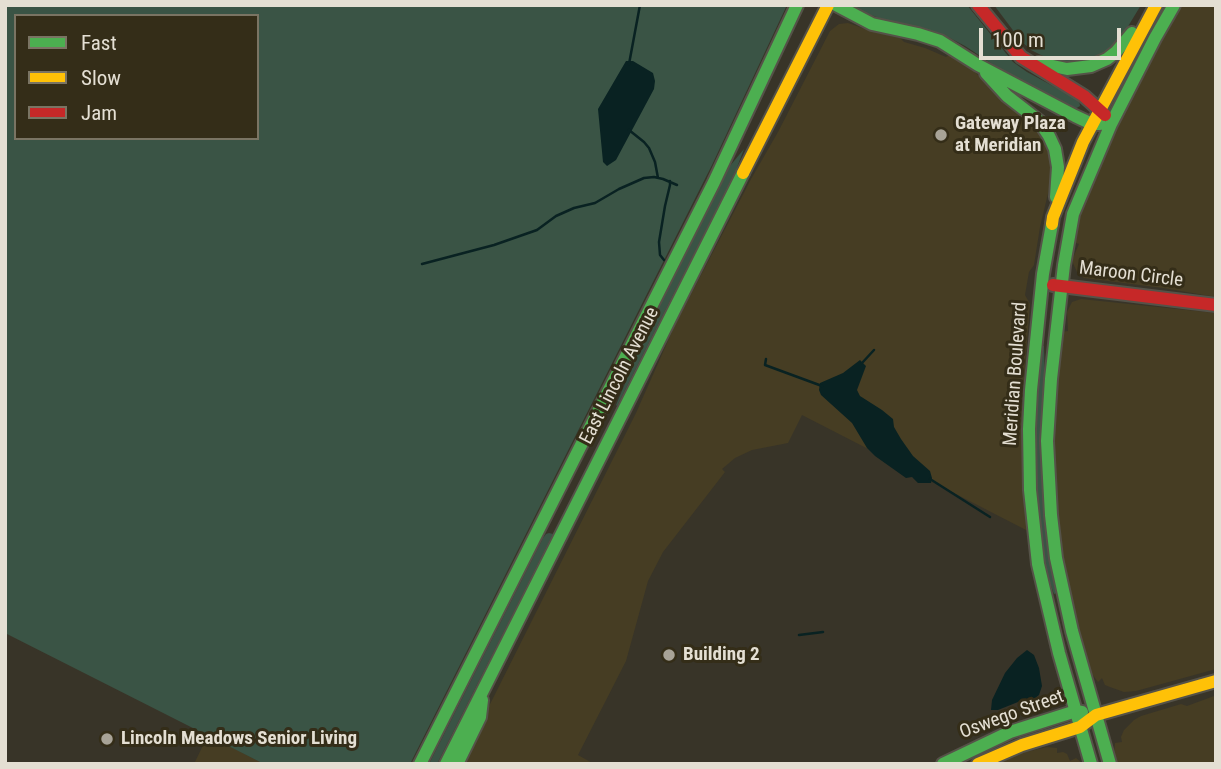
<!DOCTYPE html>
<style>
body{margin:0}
#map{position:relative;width:1221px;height:769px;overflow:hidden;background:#383428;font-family:"Roboto Condensed",sans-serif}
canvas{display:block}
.frame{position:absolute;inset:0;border:7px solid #e4dfd3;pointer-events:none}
.legend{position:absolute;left:14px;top:14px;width:245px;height:126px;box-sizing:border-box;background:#342d18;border:2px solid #7a7463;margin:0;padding:9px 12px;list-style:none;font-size:21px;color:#e4dfd3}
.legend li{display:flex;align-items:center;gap:14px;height:35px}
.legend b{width:35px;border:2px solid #7a7463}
.scale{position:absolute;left:979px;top:28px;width:142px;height:32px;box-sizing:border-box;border:4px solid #e4dfd3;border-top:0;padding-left:9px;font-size:21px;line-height:24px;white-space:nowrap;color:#e4dfd3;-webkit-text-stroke:5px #342d18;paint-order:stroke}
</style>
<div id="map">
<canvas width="1221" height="769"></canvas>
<div class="frame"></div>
<ul class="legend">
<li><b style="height:9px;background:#4caf50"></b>Fast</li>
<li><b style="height:9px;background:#ffc107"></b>Slow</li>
<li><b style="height:9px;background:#c62828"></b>Jam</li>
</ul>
<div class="scale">100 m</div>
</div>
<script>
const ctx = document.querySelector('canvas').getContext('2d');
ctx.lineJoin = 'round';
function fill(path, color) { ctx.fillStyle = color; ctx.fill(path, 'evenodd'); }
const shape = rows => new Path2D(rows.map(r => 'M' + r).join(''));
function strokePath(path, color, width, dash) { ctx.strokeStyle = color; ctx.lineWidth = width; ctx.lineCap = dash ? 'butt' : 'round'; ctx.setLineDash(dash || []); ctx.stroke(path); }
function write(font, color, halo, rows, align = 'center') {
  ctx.font = font + ' "Roboto Condensed",sans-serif'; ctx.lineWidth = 6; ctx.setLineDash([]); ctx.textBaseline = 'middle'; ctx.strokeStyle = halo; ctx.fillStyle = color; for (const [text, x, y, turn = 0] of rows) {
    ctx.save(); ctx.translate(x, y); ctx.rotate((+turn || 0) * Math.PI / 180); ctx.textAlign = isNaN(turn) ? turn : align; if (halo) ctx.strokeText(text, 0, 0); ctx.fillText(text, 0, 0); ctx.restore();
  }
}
fill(shape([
 [1181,5,1216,5,1216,297,1163,288,1084,278,1077,272,1073,263,1073,258,1079,244,1073,242,1083,202,1124,109],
 [848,23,874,32,900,38,904,42,925,48,946,57,949,55,968,65,1000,97,1036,127,1048,150,1051,163,1051,181,1040,227,1034,265,1029,272,1025,295,1030,304,1022,406,1024,478,1028,531,802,415,788,443,752,450,735,458,722,469,725,472,663,552,648,581,626,661,578,755,594,764,460,764,636,413,675,325,751,179,778,132,830,31,839,24],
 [1081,299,1216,313,1216,669,1136,691,1124,692,1110,687,1105,685,1102,678,1098,682,1089,670,1075,619,1062,560,1054,492,1054,402,1062,332,1068,331,1067,312,1072,302],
 [1216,694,1216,764,1116,764,1114,754,1115,743,1122,742,1121,737,1124,730,1134,720,1141,716,1181,704,1187,706,1214,696],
 [208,735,264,764,194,764],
 [1047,747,1057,748,1057,753,1063,752,1067,754,1070,761,1076,758,1083,764,996,764,1022,753]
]), '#463d23');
fill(shape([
 [5,5,787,5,712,165,410,764,264,764,5,633],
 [16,16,257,16,257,138,16,138],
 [853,5,967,5,1013,62,1027,72,1079,100,1080,106,1075,109,1065,104,1003,71,965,46,944,35,923,28,882,19,863,12],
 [994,5,1141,5,1121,38,1112,48,1104,54,1091,60,1069,63,1051,60,1031,50,1021,41],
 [744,149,736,170,617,406,616,405,647,331,729,167],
 [1041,346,1044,346,1045,384,1057,593,1054,594,1045,569,1036,498,1034,418],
 [549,533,553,534,437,764,429,764,543,538,546,534]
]), '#3a5445');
fill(shape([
 [626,61,633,61,653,73,655,81,654,89,616,160,607,166,603,162,598,109],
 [860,360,866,366,857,390,860,396,882,410,893,419,894,427,901,439,913,456,930,471,932,478,931,483,918,483,912,477,906,478,875,456,867,448,852,423,821,395,819,390,820,383,843,373],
 [1027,650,1034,655,1039,668,1042,686,1039,695,1034,699,1018,702,998,710,991,710,992,700,1005,673,1017,658]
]), '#092222');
strokePath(shape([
 [629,64,640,5],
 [629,130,644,142,649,148,655,162,658,178],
 [664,260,660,255,659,242,665,206,670,185,670,181],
 [422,264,494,245,537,230,556,216,574,208,595,203,619,189,644,178,654,177,663,179,677,185],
 [766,359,765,365,822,386],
 [862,363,874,350],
 [930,479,990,517],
 [799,635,823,632]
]), '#092222', 2.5);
const fast = shape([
 [836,5,872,24,918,34,940,41,978,65,1075,116,1092,124,1100,124],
 [1039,63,1067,69,1091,66,1107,59,1116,52,1132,33],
 [986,73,1007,96,1039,121,1049,136,1055,149,1058,167,1056,197],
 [1052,224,1043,274,1031,390,1029,429,1030,490,1038,564,1059,653,1091,764],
 [420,764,714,182,797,5],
 [446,764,743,173],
 [457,764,480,717,482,700],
 [943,764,1010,732,1076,711,1082,712],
 [1110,764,1072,631,1056,558,1051,515,1047,441,1051,379,1064,265,1073,214,1111,124,1155,38,1174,5]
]);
const slow = shape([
 [743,173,828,5],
 [1052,224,1053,217,1083,142,1156,5],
 [978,764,1022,745,1080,727,1096,715,1216,681]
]);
const jam = shape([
 [978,5,1021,57,1084,96,1105,115],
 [1053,285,1216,305]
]);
strokePath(fast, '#555248', 16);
strokePath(slow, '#555248', 16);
strokePath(jam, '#555248', 16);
strokePath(fast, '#4caf50', 12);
strokePath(slow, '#ffc107', 12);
strokePath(jam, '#c62828', 12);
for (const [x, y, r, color] of [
 [941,135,7,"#a8a397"],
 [669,655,7,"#a8a397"],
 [107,739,7,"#a8a397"]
]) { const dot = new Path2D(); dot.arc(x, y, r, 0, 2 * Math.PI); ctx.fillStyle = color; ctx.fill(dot); strokePath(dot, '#342d18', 2.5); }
write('bold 19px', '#e4dfd3', '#342d18', [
 ["Gateway Plaza",955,124],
 ["at Meridian",955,146],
 ["Building 2",683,655],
 ["Lincoln Meadows Senior Living",121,739]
], 'left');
write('19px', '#e4dfd3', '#342d18', [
 ["Maroon Circle",1131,275,7],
 ["Meridian Boulevard",1016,374,-86],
 ["East Lincoln Avenue",620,376,-63],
 ["Oswego Street",1012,715,-20]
]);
</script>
